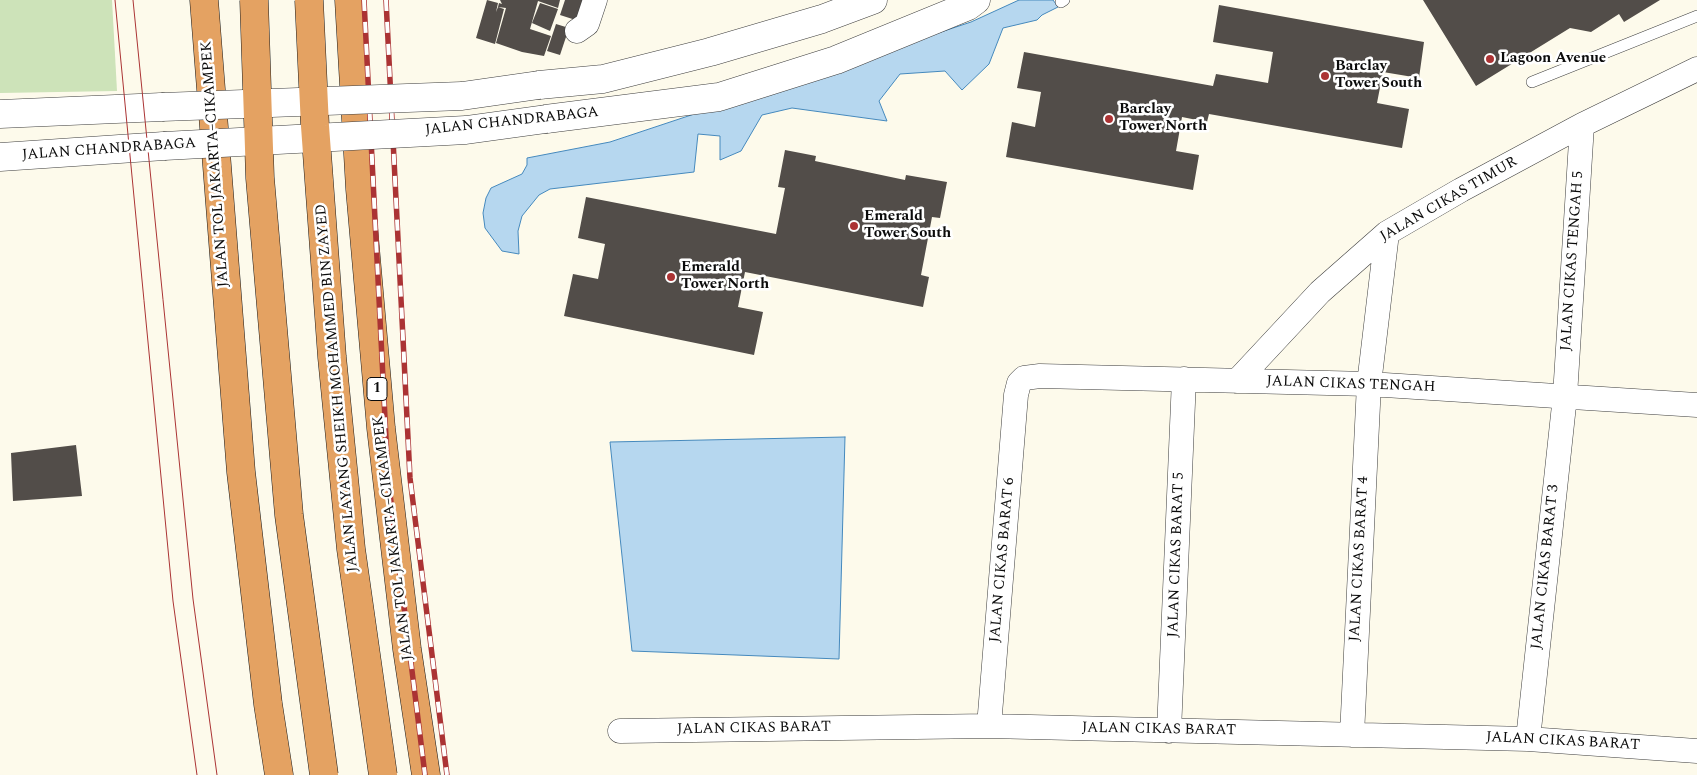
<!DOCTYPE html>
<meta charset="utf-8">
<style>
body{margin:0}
canvas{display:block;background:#fdfaeb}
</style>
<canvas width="1697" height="775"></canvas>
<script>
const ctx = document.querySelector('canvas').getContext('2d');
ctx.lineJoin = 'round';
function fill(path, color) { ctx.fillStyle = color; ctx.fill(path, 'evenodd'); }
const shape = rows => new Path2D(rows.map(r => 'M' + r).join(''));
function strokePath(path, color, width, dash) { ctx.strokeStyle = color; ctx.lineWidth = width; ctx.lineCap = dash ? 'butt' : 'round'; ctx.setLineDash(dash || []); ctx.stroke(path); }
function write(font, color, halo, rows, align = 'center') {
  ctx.font = font + ' Spectral,serif'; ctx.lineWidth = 5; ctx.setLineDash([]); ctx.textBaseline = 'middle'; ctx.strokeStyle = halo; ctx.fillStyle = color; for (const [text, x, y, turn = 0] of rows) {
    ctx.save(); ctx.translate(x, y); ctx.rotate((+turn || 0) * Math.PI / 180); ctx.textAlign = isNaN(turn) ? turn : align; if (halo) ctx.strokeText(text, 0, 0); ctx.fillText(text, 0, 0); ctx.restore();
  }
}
fill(shape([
 [0,0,112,0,117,91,0,93]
]), '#cde3b9');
const water = shape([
 [1019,0,1053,0,1058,7,1042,15,1037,20,1003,28,989,64,962,90,945,71,900,74,879,101,887,121,792,108,762,115,741,151,720,160,720,136,698,134,694,172,550,189,539,195,522,216,518,231,519,254,502,251,485,228,483,213,486,198,491,188,522,174,527,165,527,158,610,142,971,22,1019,0],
 [845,437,839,659,632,651,610,442,845,437]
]);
fill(water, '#b6d7ef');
strokePath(water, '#4589bd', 1);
fill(shape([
 [487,0,498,3,496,12,498,7,504,9,495,44,476,38],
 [500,0,560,0,558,8,538,1,530,29,551,36,544,56,522,52,496,43,506,8,498,7,499,3,502,4],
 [565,0,592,0,585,23,560,15],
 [1423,0,1660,0,1624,22,1619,14,1591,32,1570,28,1476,86],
 [540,3,558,9,550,31,532,23],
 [1219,5,1424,42,1419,78,1383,72,1377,103,1409,109,1402,148,1209,114,1207,122,1182,117,1176,151,1199,155,1193,190,1006,157,1012,122,1035,127,1041,92,1017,88,1024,52,1213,86,1216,74,1268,83,1273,52,1213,42],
 [556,24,569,28,560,55,547,51],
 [785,150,816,156,815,161,905,180,906,175,947,182,940,218,932,217,921,275,929,277,923,307,745,272,738,307,763,312,754,355,564,316,573,274,598,279,605,244,578,238,586,197,776,234,785,188,778,187],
 [76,445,82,496,13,501,11,453]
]), '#524d49');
const service = shape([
 [1061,2,1064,0],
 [1532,82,1697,16]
]);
const minor = shape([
 [577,31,587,24,595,0],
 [1237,381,1320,292,1387,233,1461,190,1582,125,1697,69],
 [989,726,1016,395,1019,383,1024,378,1040,376,1369,384,1697,405],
 [620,731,989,726,1528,739,1697,751],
 [1169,731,1184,379],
 [1352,735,1369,384,1387,233],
 [1528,739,1565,396,1582,125]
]);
const tertiary = shape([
 [539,85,603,79,710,52,822,19,873,0],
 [0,114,162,107],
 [546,119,719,97,836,60,968,6,976,0],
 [0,157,164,146]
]);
const motorway = shape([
 [204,0,241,472,268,704,279,775],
 [349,0,360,189,381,428,407,649,426,775]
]);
strokePath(service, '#3e3e3e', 12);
strokePath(minor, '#3e3e3e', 25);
strokePath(tertiary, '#3e3e3e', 29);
strokePath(motorway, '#1c1c1c', 29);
strokePath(service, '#fff', 11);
strokePath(minor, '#fff', 24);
strokePath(tertiary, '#fff', 28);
strokePath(motorway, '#e4a262', 28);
strokePath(shape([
 [115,0,173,601,197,775],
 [133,0,193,599,217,775]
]), '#ab3334', 1);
const rail = shape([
 [364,0,388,478,425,775],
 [386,0,410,478,447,775]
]);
strokePath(rail, '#ab3334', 5.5);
strokePath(rail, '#fff', 4, [11]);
const tertiaryBridge = shape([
 [162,107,462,96,539,85],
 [164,146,466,130,546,119]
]);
const motorwayBridge = shape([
 [254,0,260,178,289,515,324,775],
 [309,0,315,126,332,357,351,549,383,775]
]);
strokePath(tertiaryBridge, '#3e3e3e', 29, []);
strokePath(motorwayBridge, '#1c1c1c', 29, []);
strokePath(tertiaryBridge, '#fff', 28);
strokePath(motorwayBridge, '#e4a262', 28);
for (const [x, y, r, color] of [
 [1490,59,5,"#ab3334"],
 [1325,76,5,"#ab3334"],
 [1109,119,5,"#ab3334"],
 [854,226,5,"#ab3334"],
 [671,277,5,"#ab3334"]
]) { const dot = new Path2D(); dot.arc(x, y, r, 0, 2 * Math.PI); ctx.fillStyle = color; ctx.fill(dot); strokePath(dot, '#fff', 2); }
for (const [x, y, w] of [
 [377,389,20]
]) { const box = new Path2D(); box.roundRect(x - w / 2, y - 11.5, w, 23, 4); ctx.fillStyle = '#fff'; ctx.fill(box); strokePath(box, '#0b0b0b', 1); }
write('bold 14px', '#0b0b0b', null, [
 ["1",377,389]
]);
write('bold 15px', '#0b0b0b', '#fff', [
 ["Lagoon Avenue",1500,59],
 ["Barclay",1335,67],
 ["Tower South",1335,84],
 ["Barclay",1119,110],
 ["Tower North",1119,127],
 ["Emerald",864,217],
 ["Tower South",864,234],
 ["Emerald",681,268],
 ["Tower North",681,285]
], 'left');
write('15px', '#0b0b0b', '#fff', [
 ["JALAN CHANDRABAGA",512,122,-6],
 ["JALAN CHANDRABAGA",109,150,-4],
 ["JALAN TOL JAKARTA–CIKAMPEK",216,164,-94],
 ["JALAN CIKAS TIMUR",1449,200,-30],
 ["JALAN CIKAS TENGAH 5",1573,261,-86],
 ["JALAN CIKAS TENGAH",1351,385,2],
 ["JALAN LAYANG SHEIKH MOHAMMED BIN ZAYED",338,388,-95],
 ["JALAN TOL JAKARTA–CIKAMPEK",394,538,-97],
 ["JALAN CIKAS BARAT 5",1177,555,-88],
 ["JALAN CIKAS BARAT 4",1360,559,-87],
 ["JALAN CIKAS BARAT 6",1003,560,-85],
 ["JALAN CIKAS BARAT 3",1546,567,-84],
 ["JALAN CIKAS BARAT",754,729,-1],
 ["JALAN CIKAS BARAT",1159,730,1],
 ["JALAN CIKAS BARAT",1563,742,3]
]);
</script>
